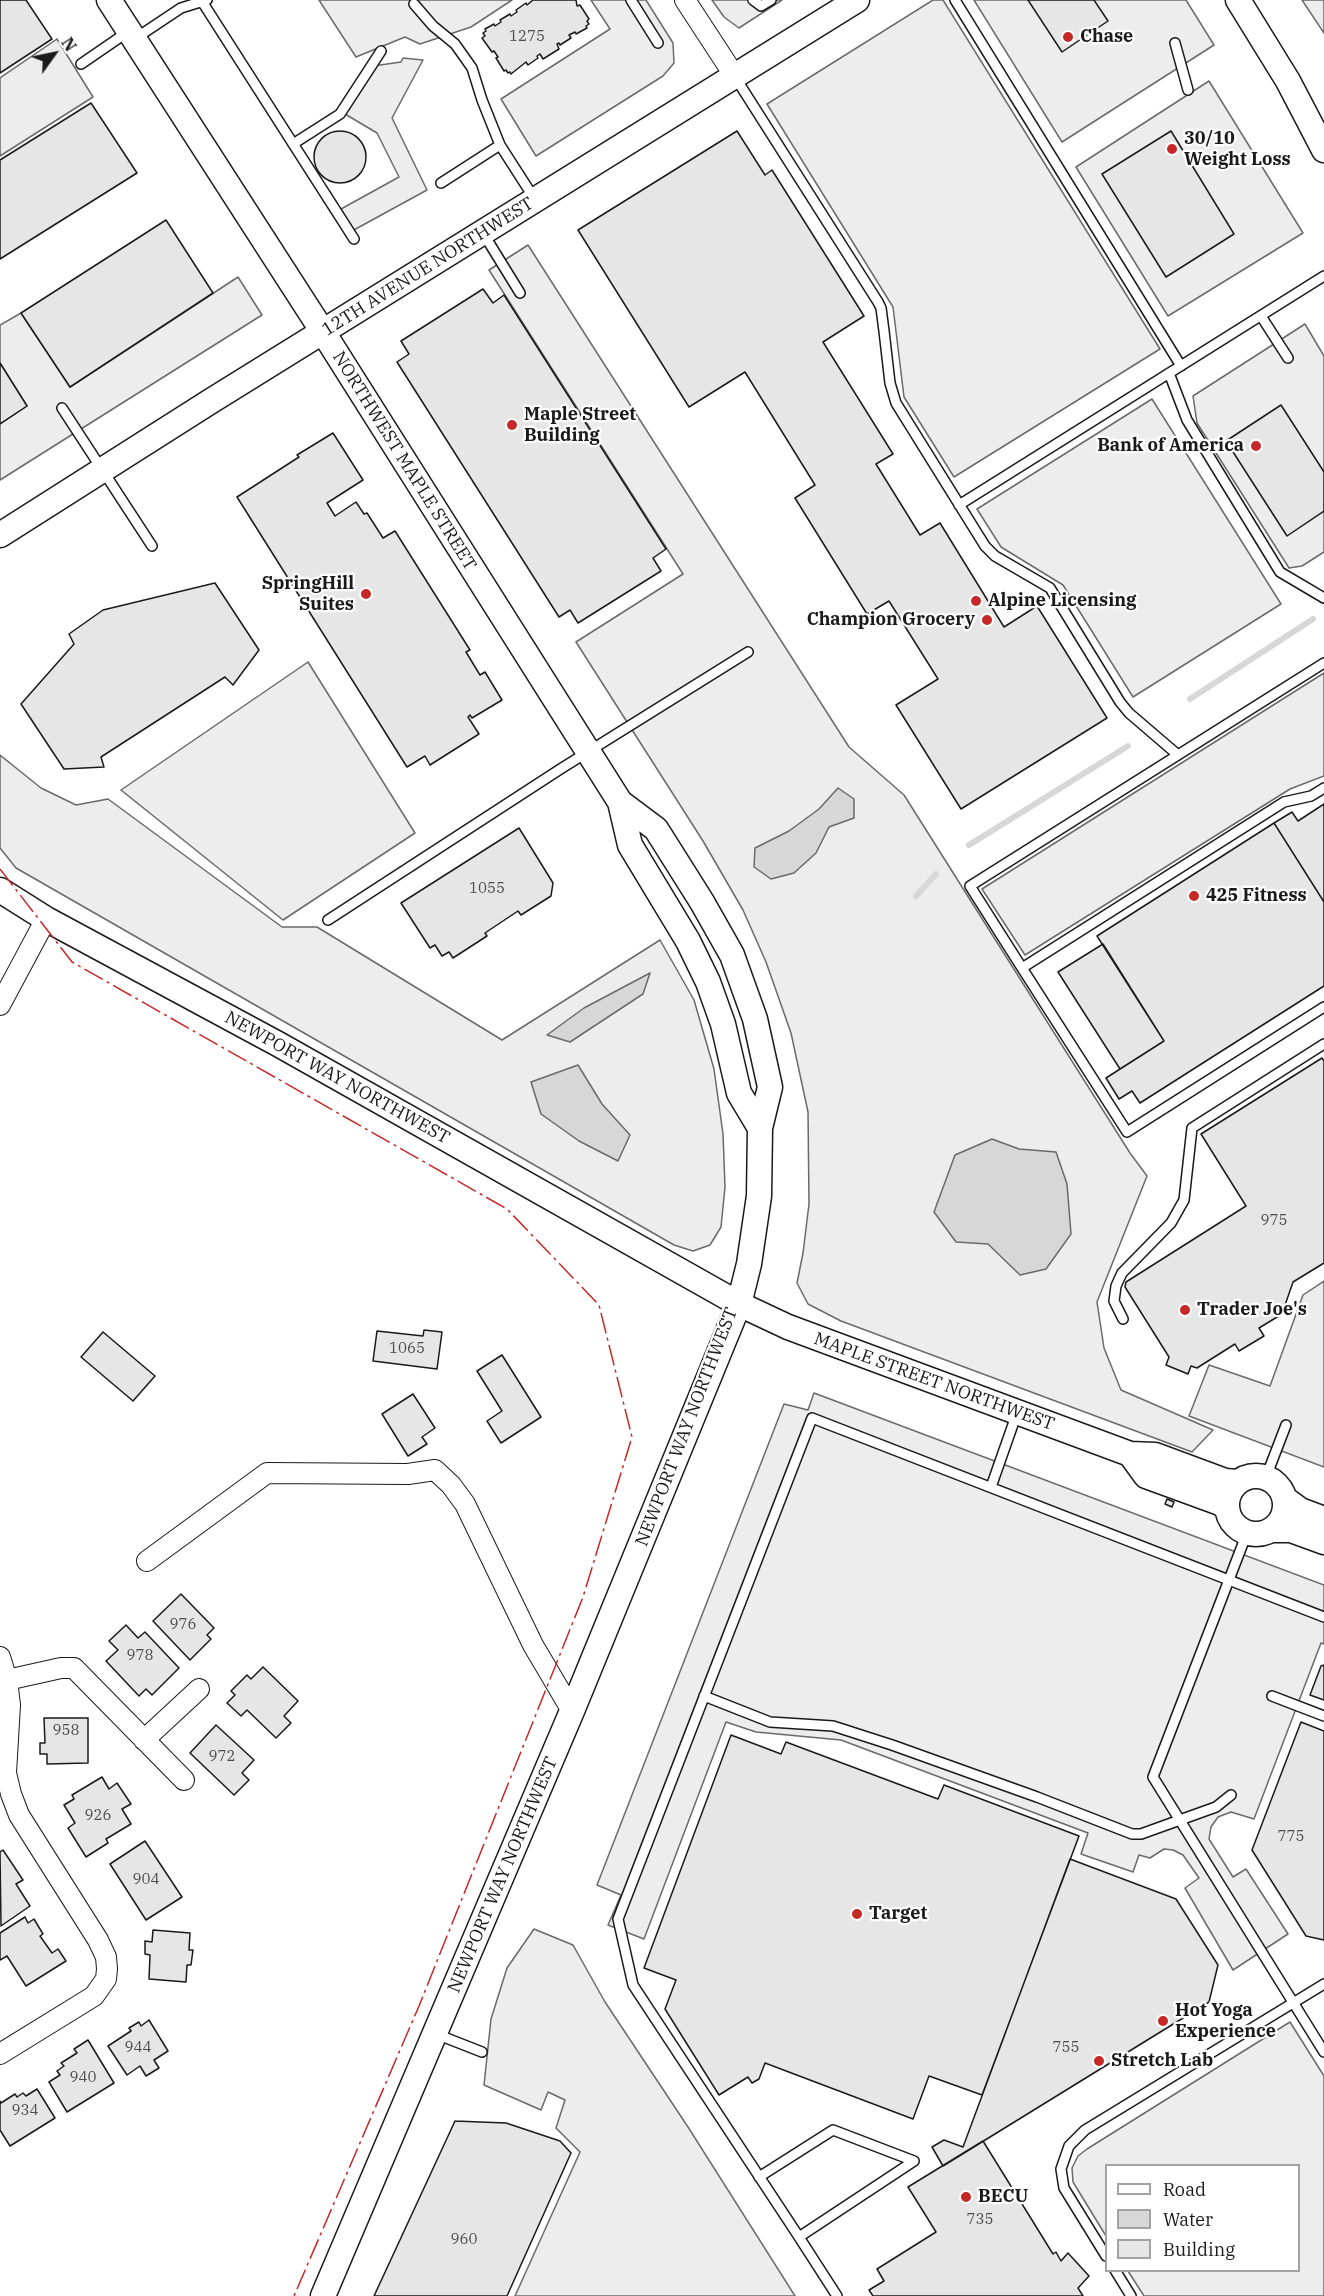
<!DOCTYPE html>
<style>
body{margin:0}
#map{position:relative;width:1324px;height:2296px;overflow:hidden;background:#fff;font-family:"IBM Plex Serif",serif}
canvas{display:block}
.legend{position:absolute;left:1105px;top:2164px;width:195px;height:108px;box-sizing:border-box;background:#fff;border:2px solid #a3a3a3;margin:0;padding:8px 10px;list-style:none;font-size:18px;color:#1a1a1a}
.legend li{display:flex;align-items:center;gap:12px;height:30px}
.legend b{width:30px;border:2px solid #a3a3a3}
.north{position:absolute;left:24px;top:24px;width:60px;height:60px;-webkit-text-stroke:4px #fff;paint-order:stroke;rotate:57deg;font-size:16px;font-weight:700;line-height:24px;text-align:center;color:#1a1a1a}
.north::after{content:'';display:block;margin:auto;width:21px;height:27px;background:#1a1a1a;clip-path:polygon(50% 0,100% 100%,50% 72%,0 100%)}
</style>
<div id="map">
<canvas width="1324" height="2296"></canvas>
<ul class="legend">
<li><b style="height:8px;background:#fff"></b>Road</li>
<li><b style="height:16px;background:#d7d7d7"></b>Water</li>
<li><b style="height:16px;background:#e6e6e6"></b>Building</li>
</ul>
<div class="north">N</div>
</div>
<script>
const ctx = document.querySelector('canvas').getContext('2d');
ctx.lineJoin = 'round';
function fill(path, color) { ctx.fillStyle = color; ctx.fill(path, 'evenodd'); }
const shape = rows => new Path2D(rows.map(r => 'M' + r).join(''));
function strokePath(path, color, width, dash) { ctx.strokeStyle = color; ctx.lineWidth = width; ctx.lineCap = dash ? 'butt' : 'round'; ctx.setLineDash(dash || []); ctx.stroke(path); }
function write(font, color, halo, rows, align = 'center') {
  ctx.font = font + ' "IBM Plex Serif",serif'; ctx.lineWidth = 4.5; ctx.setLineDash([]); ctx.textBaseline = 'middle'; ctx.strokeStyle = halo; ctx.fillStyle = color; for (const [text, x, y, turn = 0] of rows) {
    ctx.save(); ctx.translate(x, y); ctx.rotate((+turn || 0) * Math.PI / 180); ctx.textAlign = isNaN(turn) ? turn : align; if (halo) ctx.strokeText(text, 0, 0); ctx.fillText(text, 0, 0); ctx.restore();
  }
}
const built = shape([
 [319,0,512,0,471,27,420,44,405,37,356,57,319,0],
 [591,0,646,0,673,43,674,63,663,76,536,156,501,99,610,29,591,0],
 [712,0,782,0,739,28,724,17,712,0],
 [933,0,943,0,1160,349,954,477,904,397,893,307,767,104,933,0],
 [974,0,1186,0,1214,45,1062,142,974,0],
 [1302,0,1324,0,1324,33,1302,0],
 [57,39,93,97,0,156,0,78,57,39],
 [403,58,423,60,392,118,427,190,352,231,341,209,399,177,377,133,345,114,373,66,401,62,403,58],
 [1209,81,1303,233,1168,316,1076,167,1209,81],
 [528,245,849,747,904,795,1130,1153,1147,1176,1097,1302,1104,1348,1121,1390,1213,1430,1192,1452,841,1321,808,1304,797,1283,803,1253,809,1204,808,1112,791,1033,766,962,743,910,703,841,576,642,683,574,489,270,528,245],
 [238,277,262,315,0,480,0,424,27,406,0,363,0,325,21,313,70,387,238,277],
 [1305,324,1324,356,1324,552,1302,566,1289,568,1197,423,1193,396,1305,324],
 [1152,399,1281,604,1133,697,1063,585,1001,547,977,509,1152,399],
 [308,662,415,833,283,920,121,790,308,662],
 [1324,673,1324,776,1290,789,1025,955,982,889,1324,673],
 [0,755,41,788,76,805,108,799,282,927,317,927,502,1040,660,940,694,1000,714,1069,723,1134,725,1187,721,1227,710,1245,693,1251,674,1245,16,868,0,848,0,755],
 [1324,1281,1324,1467,1189,1416,1209,1365,1270,1386,1303,1295,1324,1281],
 [814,1393,1324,1585,1324,1644,1321,1643,1254,1819,1231,1812,1218,1817,1211,1827,1209,1839,1233,1877,1246,1869,1288,1934,1233,1970,1185,1888,1199,1878,1183,1855,1173,1850,1164,1849,1150,1858,1139,1855,1133,1872,1081,1854,1088,1833,841,1740,756,1732,726,1722,644,1939,608,1925,621,1895,597,1885,784,1404,808,1410,814,1393],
 [534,1929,573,1945,605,2002,688,2127,795,2296,515,2296,580,2152,556,2128,565,2100,548,2092,541,2110,484,2085,491,2019,507,1968,534,1929],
 [1290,2022,1324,2076,1324,2296,1144,2296,1128,2271,1298,2270,1298,2166,1106,2166,1106,2236,1073,2182,1072,2168,1078,2156,1087,2149,1290,2022]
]);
fill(built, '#ededed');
strokePath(built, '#6a6a6a', 1.5);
const water = shape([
 [838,788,854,799,854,818,829,827,816,853,794,873,771,879,754,867,755,848,789,831,819,809,838,788],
 [650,973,643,994,570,1042,547,1035,584,1008,650,973],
 [578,1065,602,1104,630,1135,618,1161,579,1141,541,1114,531,1082,578,1065],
 [992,1139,1019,1149,1056,1152,1067,1184,1071,1234,1046,1269,1020,1275,988,1244,956,1242,934,1212,955,1155,992,1139]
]);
fill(water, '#d7d7d7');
strokePath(water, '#6a6a6a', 1.5);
strokePath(shape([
 [1190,699,1313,619],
 [969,845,1128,746],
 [916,896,936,874]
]), '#d7d7d7', 6);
const building = shape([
 [0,0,26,0,52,39,0,73,0,0],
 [533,0,576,0,577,6,580,5,589,19,587,21,589,24,586,26,587,28,576,34,575,32,569,35,571,38,560,45,559,43,557,44,559,49,543,59,540,54,537,56,538,58,528,65,526,62,511,74,510,72,508,73,506,70,504,71,496,58,498,57,494,51,492,52,482,38,485,36,483,33,486,31,485,29,494,24,495,26,501,22,500,20,510,14,511,16,517,12,516,10,526,3,527,5,533,0],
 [1028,0,1094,0,1108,21,1062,52,1028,0],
 [91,103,137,173,0,259,0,160,91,103],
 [737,131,765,175,772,170,864,316,823,342,893,454,876,464,920,535,940,523,1004,627,1037,606,1107,718,961,809,896,705,938,679,889,601,867,614,795,498,815,485,745,372,689,407,578,230,737,131],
 [1171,131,1234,234,1166,277,1102,174,1171,131],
 '314 157a26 26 0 1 1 52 0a26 26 0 1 1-52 0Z',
 [166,220,213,293,70,387,21,313,166,220],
 [483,289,493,303,504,295,666,549,653,558,661,571,578,623,570,610,559,617,397,362,409,354,401,341,483,289],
 [0,363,27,406,0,424,0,363],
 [1281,405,1324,472,1324,511,1287,536,1226,441,1281,405],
 [333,433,363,480,327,503,335,516,356,502,364,514,367,513,383,538,395,531,470,650,466,652,480,675,485,672,502,700,472,718,470,715,468,717,479,734,430,765,425,756,407,767,237,497,299,457,297,455,333,433],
 [215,583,259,650,233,685,225,677,101,757,104,767,64,769,21,704,74,644,69,634,103,610,215,583],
 [1324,804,1324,902,1274,823,1292,812,1298,821,1324,804],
 [1274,823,1324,902,1324,986,1140,1103,1132,1091,1119,1099,1106,1078,1164,1041,1097,936,1274,823],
 [519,828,553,883,551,896,521,915,518,911,485,933,487,936,453,958,449,952,442,956,435,945,430,948,401,903,519,828],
 [1103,944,1164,1041,1120,1069,1058,972,1103,944],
 [1322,1058,1324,1061,1324,1263,1293,1282,1282,1314,1259,1328,1264,1336,1239,1351,1235,1344,1197,1368,1191,1366,1188,1374,1166,1365,1169,1357,1125,1287,1126,1282,1246,1206,1201,1134,1322,1058],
 [424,1330,442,1332,437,1369,373,1361,377,1331,423,1336,424,1330],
 [103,1332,155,1376,133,1401,81,1357,103,1332],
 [502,1355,541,1417,501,1443,487,1421,502,1411,477,1371,502,1355],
 [413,1394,435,1428,422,1437,427,1444,408,1456,382,1414,413,1394],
 [1167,1499,1174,1502,1172,1507,1165,1504,1167,1499],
 [181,1594,214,1628,207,1635,211,1639,190,1660,153,1621,181,1594],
 [126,1625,138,1638,145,1632,179,1668,152,1695,146,1689,139,1696,106,1661,118,1650,109,1641,126,1625],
 [1324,1665,1324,1700,1310,1695,1321,1666,1324,1665],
 [263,1667,298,1701,284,1716,291,1723,276,1738,247,1710,241,1716,227,1703,235,1695,231,1691,247,1675,251,1679,263,1667],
 [44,1718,88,1718,88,1763,47,1764,47,1754,40,1754,40,1743,45,1743,44,1718],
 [1301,1722,1324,1731,1324,1940,1306,1936,1252,1850,1301,1722],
 [216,1725,254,1760,242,1773,249,1780,234,1795,190,1753,216,1725],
 [731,1735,781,1754,786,1742,938,1799,944,1785,1079,1836,982,2095,929,2076,913,2119,765,2063,759,2079,752,2083,748,2077,719,2095,665,2009,676,1980,644,1968,731,1735],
 [102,1777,109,1789,117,1783,131,1804,122,1809,131,1824,106,1839,108,1843,86,1857,68,1828,75,1823,64,1805,74,1799,72,1795,102,1777],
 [145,1841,182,1897,146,1920,110,1864,145,1841],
 [3,1850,23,1880,16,1884,30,1906,1,1926,0,1852,3,1850],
 [1070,1859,1176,1899,1218,1965,1209,2002,943,2166,932,2147,944,2140,963,2147,1070,1859],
 [25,1917,28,1923,34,1919,43,1934,40,1936,52,1953,58,1949,66,1961,26,1986,7,1956,0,1960,0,1933,25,1917],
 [153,1930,190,1933,189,1950,193,1950,191,1965,187,1965,186,1982,149,1979,150,1955,145,1954,145,1941,152,1942,153,1930],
 [149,2020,168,2051,154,2060,159,2068,146,2076,140,2066,127,2075,108,2046,131,2031,129,2028,139,2022,141,2026,149,2020],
 [88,2040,114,2083,67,2112,49,2082,60,2075,57,2071,64,2066,61,2063,77,2053,74,2049,88,2040],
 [37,2089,55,2118,10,2146,0,2130,0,2101,1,2103,15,2094,17,2097,23,2093,26,2096,37,2089],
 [455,2121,506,2123,560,2141,571,2153,507,2296,374,2296,455,2121],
 [983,2141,1053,2254,1056,2252,1061,2261,1068,2253,1089,2276,1078,2288,1083,2296,873,2296,869,2290,884,2281,877,2269,936,2232,908,2187,983,2141]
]);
fill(building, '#e6e6e6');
strokePath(building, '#1a1a1a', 1.5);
const service = shape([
 [631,0,658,43],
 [753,0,761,6,771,0],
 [955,0,1181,366],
 [203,3,354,239],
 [414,4,433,26,455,44,472,68,482,100,500,145,534,198],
 [136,38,181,8,207,0],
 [1175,43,1188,90],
 [81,64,129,31],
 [735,77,878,302,881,308,884,331,890,383,896,403,985,546,995,556,1050,588,1120,702,1129,713,1178,755],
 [293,144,340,114,381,51],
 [441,183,500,145],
 [483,233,520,293],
 [1261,316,1288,358],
 [1169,373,1187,420,1280,572,1324,598],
 [62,408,152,546],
 [959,505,1324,276],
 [1324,663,970,886,1022,968,1284,802,1311,796,1324,788],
 [328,920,562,768,748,652],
 [1022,968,1127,1132,1324,1007],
 [1123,1319,1114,1301,1116,1286,1122,1273,1171,1223,1184,1200,1192,1128,1324,1044],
 [1266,1477,1286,1425],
 [991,1487,1017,1413],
 [1247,1533,1153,1777,1324,2052],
 [704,1696,770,1722,833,1726,892,1745,1037,1797,1132,1834,1141,1834,1216,1807,1231,1795],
 [1272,1696,1324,1716],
 [436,2034,482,2052],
 [759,2177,833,2130,914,2161,799,2237,633,1985,618,1919,812,1418,1324,1617],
 [799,2237,837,2296],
 [1106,2256,1064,2188,1061,2169,1069,2146,1085,2130,1324,1984],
 [1115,2270,1131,2296]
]);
const minor = shape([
 [685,0,734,75],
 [0,1005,46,919],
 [147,1561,267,1473,408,1474,435,1470,451,1485,465,1504,533,1645,572,1711],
 [0,1657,7,1680,10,1705,6,1773,11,1794,19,1815,98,1940,106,1957,107,1969,106,1979,94,1996,0,2054],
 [7,1680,61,1668,74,1668,184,1780],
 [144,1740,199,1689]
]);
const tertiary = shape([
 [109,0,323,332,620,802,630,845,688,941,708,982,723,1024,739,1093,760,1128],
 [1238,0,1288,81,1324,150],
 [0,535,211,401,857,0],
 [0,890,46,919,278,1044,739,1304,788,1327,1130,1454,1155,1455,1225,1481,1238,1482],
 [1130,1454,1146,1476,1220,1503,1227,1508],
 '1227 1505a29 29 0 1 1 58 0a29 29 0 1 1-58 0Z',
 [1285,1499,1300,1510,1324,1519],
 [1273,1530,1291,1530,1324,1542],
 [323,2296,572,1711,739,1304,749,1264,759,1196,760,1128,770,1087,755,1019,732,955,702,902,656,829,620,802]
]);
strokePath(service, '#1a1a1a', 12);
strokePath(minor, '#1a1a1a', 22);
strokePath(tertiary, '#1a1a1a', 27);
strokePath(service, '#fff', 9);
strokePath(minor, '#fff', 20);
strokePath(tertiary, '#fff', 24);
strokePath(shape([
 [0,869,72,962,507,1209,599,1305,632,1437,583,1597,419,2006,294,2296]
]), '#c62828', 1.5, [21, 4.5, 3, 4.5]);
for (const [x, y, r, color] of [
 [1068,37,6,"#c62828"],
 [1172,149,6,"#c62828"],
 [512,425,6,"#c62828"],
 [1256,446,6,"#c62828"],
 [366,594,6,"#c62828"],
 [976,601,6,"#c62828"],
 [987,620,6,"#c62828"],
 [1194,896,6,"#c62828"],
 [1185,1310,6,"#c62828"],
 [857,1914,6,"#c62828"],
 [1163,2021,6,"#c62828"],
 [1099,2061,6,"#c62828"],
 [966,2197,6,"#c62828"]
]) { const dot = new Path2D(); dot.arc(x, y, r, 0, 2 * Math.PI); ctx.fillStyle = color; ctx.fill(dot); strokePath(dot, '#fff', 2); }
write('15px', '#4d4d4d', null, [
 ["1275",527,37],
 ["1055",487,889],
 ["975",1274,1221],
 ["1065",407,1349],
 ["976",183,1625],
 ["978",140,1656],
 ["958",66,1731],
 ["972",222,1757],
 ["926",98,1816],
 ["775",1291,1837],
 ["904",146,1880],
 ["944",138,2048],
 ["755",1066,2048],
 ["940",83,2078],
 ["934",25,2111],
 ["735",980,2220],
 ["960",464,2240]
]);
write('bold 18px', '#1a1a1a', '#fff', [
 ["Chase",1080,37],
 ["30/10",1184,139],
 ["Weight Loss",1184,160],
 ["Maple Street",524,415],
 ["Building",524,436],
 ["Bank of America",1244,446,"right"],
 ["SpringHill",354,584,"right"],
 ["Suites",354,605,"right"],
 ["Alpine Licensing",988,601],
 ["Champion Grocery",975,620,"right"],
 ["425 Fitness",1206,896],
 ["Trader Joe's",1197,1310],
 ["Target",869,1914],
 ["Hot Yoga",1175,2011],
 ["Experience",1175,2032],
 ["Stretch Lab",1111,2061],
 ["BECU",978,2197]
], 'left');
write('18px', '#1a1a1a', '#fff', [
 ["12TH AVENUE NORTHWEST",428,267,-32],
 ["NORTHWEST MAPLE STREET",404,461,58],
 ["NEWPORT WAY NORTHWEST",337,1078,29],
 ["MAPLE STREET NORTHWEST",934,1382,20],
 ["NEWPORT WAY NORTHWEST",687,1427,-69],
 ["NEWPORT WAY NORTHWEST",503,1875,-67]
]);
</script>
